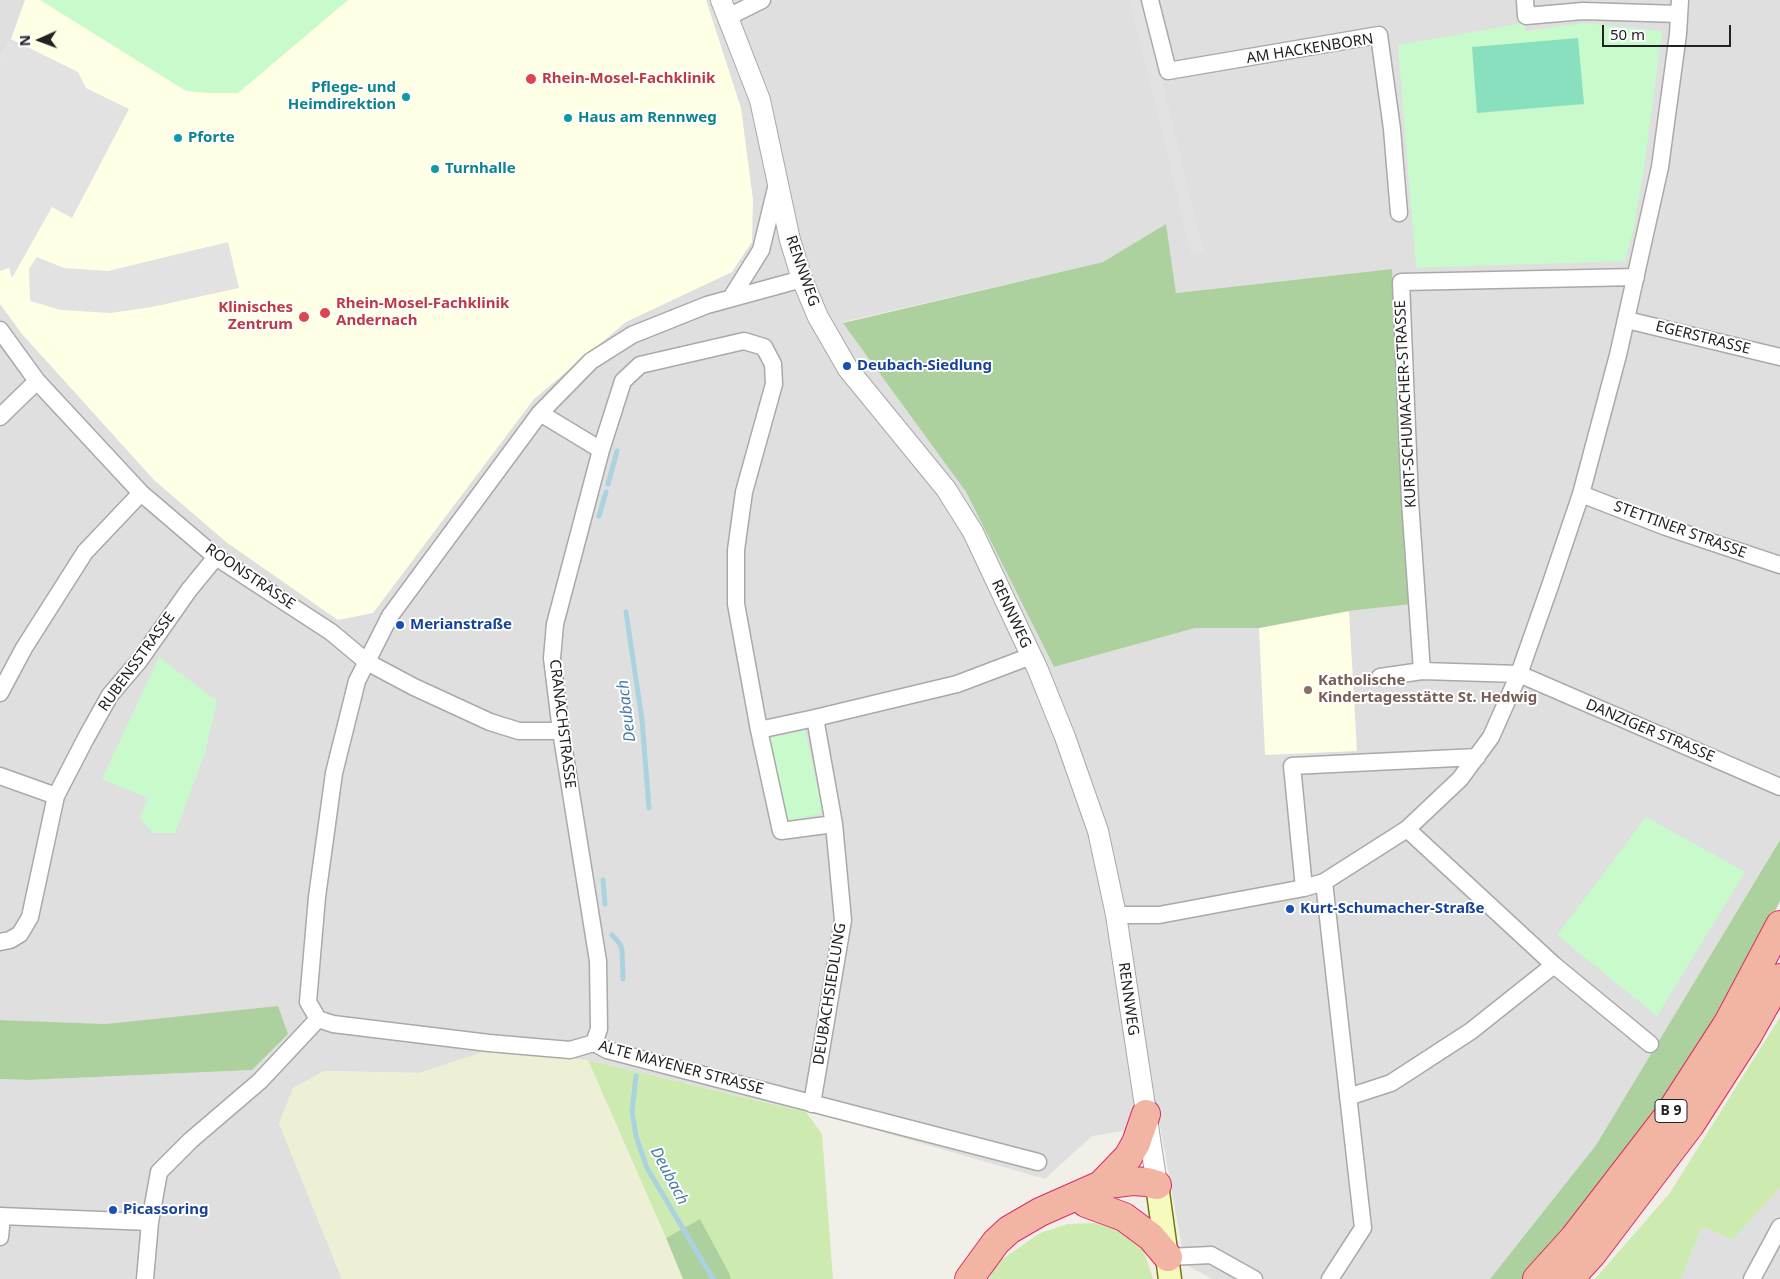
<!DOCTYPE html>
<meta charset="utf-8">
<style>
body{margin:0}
#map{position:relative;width:1780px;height:1279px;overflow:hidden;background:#f2efe9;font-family:"Noto Sans",sans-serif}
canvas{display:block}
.north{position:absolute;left:15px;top:15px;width:50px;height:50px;-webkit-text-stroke:4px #fff;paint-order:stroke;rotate:268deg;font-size:14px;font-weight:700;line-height:20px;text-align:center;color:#222}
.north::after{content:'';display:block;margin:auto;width:18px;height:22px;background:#222;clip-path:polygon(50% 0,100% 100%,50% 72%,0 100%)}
.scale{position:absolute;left:1602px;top:25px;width:129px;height:22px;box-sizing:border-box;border:2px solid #222;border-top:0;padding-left:6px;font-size:15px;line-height:18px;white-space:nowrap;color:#222;-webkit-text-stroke:4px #fff;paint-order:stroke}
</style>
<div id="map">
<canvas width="1780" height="1279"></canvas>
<div class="north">N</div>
<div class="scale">50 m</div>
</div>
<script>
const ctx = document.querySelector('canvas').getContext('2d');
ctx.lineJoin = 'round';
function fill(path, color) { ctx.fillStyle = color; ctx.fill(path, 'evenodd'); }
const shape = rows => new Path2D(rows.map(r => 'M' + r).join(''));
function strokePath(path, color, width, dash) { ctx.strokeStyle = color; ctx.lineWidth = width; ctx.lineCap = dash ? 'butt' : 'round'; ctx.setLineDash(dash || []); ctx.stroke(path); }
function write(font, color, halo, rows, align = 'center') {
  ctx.font = font + ' "Noto Sans",sans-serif'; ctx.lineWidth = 4; ctx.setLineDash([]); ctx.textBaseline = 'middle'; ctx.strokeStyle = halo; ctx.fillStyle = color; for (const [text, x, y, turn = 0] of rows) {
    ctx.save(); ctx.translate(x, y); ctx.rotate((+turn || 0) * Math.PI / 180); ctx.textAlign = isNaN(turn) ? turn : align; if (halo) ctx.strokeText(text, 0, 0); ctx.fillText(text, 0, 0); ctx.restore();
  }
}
fill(shape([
 [0,0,1780,0,1780,840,1596,1145,1490,1279,1212,1279,1185,1264,1160,1125,1092,1136,1045,1179,841,1120,588,1060,486,1051,420,1073,324,1071,279,1123,342,1279,0,1279,0,1079,29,1080,252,1070,106,1024,0,1020],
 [1165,225,1176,293,1392,269,1412,604,1349,611,1259,628,1195,628,1054,667,966,492,843,322,1103,262],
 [1780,1188,1780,1279,1681,1279,1702,1227,1733,1238]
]), '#e0dfdf');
fill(shape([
 [25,0,706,0,741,108,753,200,752,242,732,272,626,322,534,399,373,613,338,620,226,542,154,480,22,334,0,304,0,58,11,39],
 [1349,611,1357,751,1265,755,1259,628]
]), '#ffffe5');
fill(shape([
 [486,1051,588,1060,683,1279,342,1279,279,1123,293,1088,324,1071,420,1073]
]), '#eef0d5');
fill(shape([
 [1780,1017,1780,1188,1733,1239,1702,1227,1681,1279,1595,1279,1669,1194],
 [588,1060,806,1112,822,1134,833,1279,731,1279,700,1219,666,1238],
 [1096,1223,1123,1232,1144,1251,1153,1279,989,1279,998,1262,1040,1233,1068,1224]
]), '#cdebb0');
fill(shape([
 [1166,224,1176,293,1392,269,1412,604,1349,611,1259,628,1195,628,1054,667,966,492,843,323,1103,262],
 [1780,840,1780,901,1753,957,1682,1075,1617,1171,1525,1279,1490,1279,1596,1145],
 [278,1006,288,1034,252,1070,29,1080,0,1079,0,1020,106,1024],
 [700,1219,729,1273,731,1279,683,1279,666,1238]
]), '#add19e');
fill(shape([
 [40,0,348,0,238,93,207,93,186,91],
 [1524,23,1525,31,1583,23,1662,31,1644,169,1634,226,1625,261,1416,268,1398,45],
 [159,657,217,701,205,753,175,833,153,833,140,818,148,798,102,779],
 [805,730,823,813,787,821,769,738],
 [1646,817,1745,872,1657,1016,1557,935]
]), '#c8facc');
fill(shape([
 [1578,38,1584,104,1477,113,1472,47]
]), '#88e0be');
fill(shape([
 [1129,0,1143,0,1204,251,1191,254],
 [11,39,78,72,86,88,129,109,72,218,52,207,12,278,9,268,0,271,0,58],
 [228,242,239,288,152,307,111,313,61,310,30,301,29,269,37,257,64,268,108,271]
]), '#e2e2e2');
strokePath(shape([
 [608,484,617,451],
 [599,516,606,492],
 [626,612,642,720,649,808],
 [603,880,605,904],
 [612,935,620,944,622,950,623,979],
 [636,1076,632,1111,636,1136,647,1168,713,1279]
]), '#aad3df', 5);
const minor = shape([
 [1150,0,1168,71,1379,35,1392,129,1399,213],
 [1525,0,1526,16,1583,11,1679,14],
 [728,17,762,0],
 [1636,277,1401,282,1410,501,1422,671,1519,674,1780,787],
 [731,298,761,250,777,184],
 [1627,320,1780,357],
 [0,330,37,381,141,493,216,557,331,632,367,662,414,687,490,722,519,731,561,731],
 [540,413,601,450,555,624,552,658,561,731,598,961,599,1029,594,1043],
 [0,417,37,381],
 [601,450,623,381,640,365,744,341,764,347,773,364,774,384,744,492,736,550,736,604,759,730,815,718,834,824,843,920,812,1104],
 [1581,494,1666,527,1780,565],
 [1380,677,1422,671],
 [0,693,24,648,85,552,141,493],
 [815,718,957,684,1031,656],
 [759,730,781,831,834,824],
 [0,776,56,796],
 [1324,882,1363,1228,1330,1279],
 [1304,888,1292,766,1477,757],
 [1116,915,1159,915,1304,888,1324,882,1407,829,1460,779,1491,737,1519,674,1551,583,1581,494,1618,355,1660,167,1678,34,1680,0],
 [0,942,10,940,20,934,30,917,56,796,86,738,110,695,139,661,189,590,216,557],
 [1554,965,1650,1044],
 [318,1019,308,1002,317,897,334,773,357,681,390,616,540,413,591,361,632,335,707,305,802,279],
 [318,1019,333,1024,489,1043,570,1050,594,1043,607,1050,1038,1162],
 [1348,1097,1391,1083,1471,1031,1554,965,1407,829],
 [0,1216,150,1222],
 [0,1237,2,1216],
 [1168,1257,1211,1255,1254,1279],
 [145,1279,150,1222,159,1172,191,1140,260,1081,318,1019],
 [1752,1279,1780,1227]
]);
const tertiary = shape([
 [721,0,760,100,790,240,802,279,818,317,848,369,946,489,973,532,1038,670,1065,737,1098,831,1116,915,1157,1185]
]);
const secondary = shape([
 [1157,1185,1170,1279]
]);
const trunk = shape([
 [1101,1185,1128,1157,1136,1143,1146,1114],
 [1086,1203,1124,1217,1151,1237,1168,1257],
 [969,1279,996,1242,1009,1230,1040,1212,1101,1185,1132,1181,1147,1182,1157,1185],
 [1537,1279,1574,1238,1668,1116,1728,1023,1780,925],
 [1569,1279,1592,1254,1690,1125,1748,1035,1780,978]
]);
strokePath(minor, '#a9a9a9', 19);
strokePath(tertiary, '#a9a9a9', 22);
strokePath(secondary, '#707d05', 25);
strokePath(trunk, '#dc2a67', 30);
strokePath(minor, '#fff', 16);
strokePath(tertiary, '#fff', 20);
strokePath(secondary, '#f7fabf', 22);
strokePath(trunk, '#f2b4a3', 28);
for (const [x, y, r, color] of [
 [531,79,6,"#e0444e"],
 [406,97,5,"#0f9aa8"],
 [568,118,5,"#0f9aa8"],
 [178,138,5,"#0f9aa8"],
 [435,169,5,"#0f9aa8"],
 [325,313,6,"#e0444e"],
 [304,317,6,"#e0444e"],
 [847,366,5,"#1a4fb4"],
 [400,625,5,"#1a4fb4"],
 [1308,690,5,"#8d6e63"],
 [1290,909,5,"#1a4fb4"],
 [113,1210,5,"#1a4fb4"]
]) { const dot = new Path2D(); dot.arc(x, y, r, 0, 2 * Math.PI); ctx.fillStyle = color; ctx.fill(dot); strokePath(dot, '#fff', 2); }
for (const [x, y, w] of [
 [1671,1111,32]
]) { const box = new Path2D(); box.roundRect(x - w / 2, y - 11.5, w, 23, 4); ctx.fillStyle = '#fff'; ctx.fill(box); strokePath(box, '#222', 1); }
write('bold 14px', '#222', null, [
 ["B 9",1671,1111]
]);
write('15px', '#222', '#fff', [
 ["AM HACKENBORN",1310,49,-9],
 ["RENNWEG",802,271,71],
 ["EGERSTRASSE",1703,338,14],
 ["KURT-SCHUMACHER-STRASSE",1406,404,-93],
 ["STETTINER STRASSE",1680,530,20],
 ["ROONSTRASSE",250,577,34],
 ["RENNWEG",1011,614,65],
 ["RUBENSSTRASSE",137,662,-54],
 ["CRANACHSTRASSE",562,724,83],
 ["DANZIGER STRASSE",1650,731,23],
 ["DEUBACHSIEDLUNG",830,994,-81],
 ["RENNWEG",1128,999,82],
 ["ALTE MAYENER STRASSE",681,1068,15]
]);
write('bold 15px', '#be3a42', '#fff', [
 ["Rhein-Mosel-Fachklinik",542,79],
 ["Rhein-Mosel-Fachklinik",336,304],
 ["Andernach",336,321],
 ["Klinisches",293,308,"right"],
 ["Zentrum",293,325,"right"]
], 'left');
write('bold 15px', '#0d838f', '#fff', [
 ["Pflege- und",396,88,"right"],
 ["Heimdirektion",396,105,"right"],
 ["Haus am Rennweg",578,118],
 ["Pforte",188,138],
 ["Turnhalle",445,169]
], 'left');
write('bold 15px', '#164399', '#fff', [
 ["Deubach-Siedlung",857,366],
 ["Merianstraße",410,625],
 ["Kurt-Schumacher-Straße",1300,909],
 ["Picassoring",123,1210]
], 'left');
write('bold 15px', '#785e54', '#fff', [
 ["Katholische",1318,681],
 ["Kindertagesstätte St. Hedwig",1318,698]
], 'left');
write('italic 16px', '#4a7aab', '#fff', [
 ["Deubach",627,711,-97],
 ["Deubach",669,1176,62]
]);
</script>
